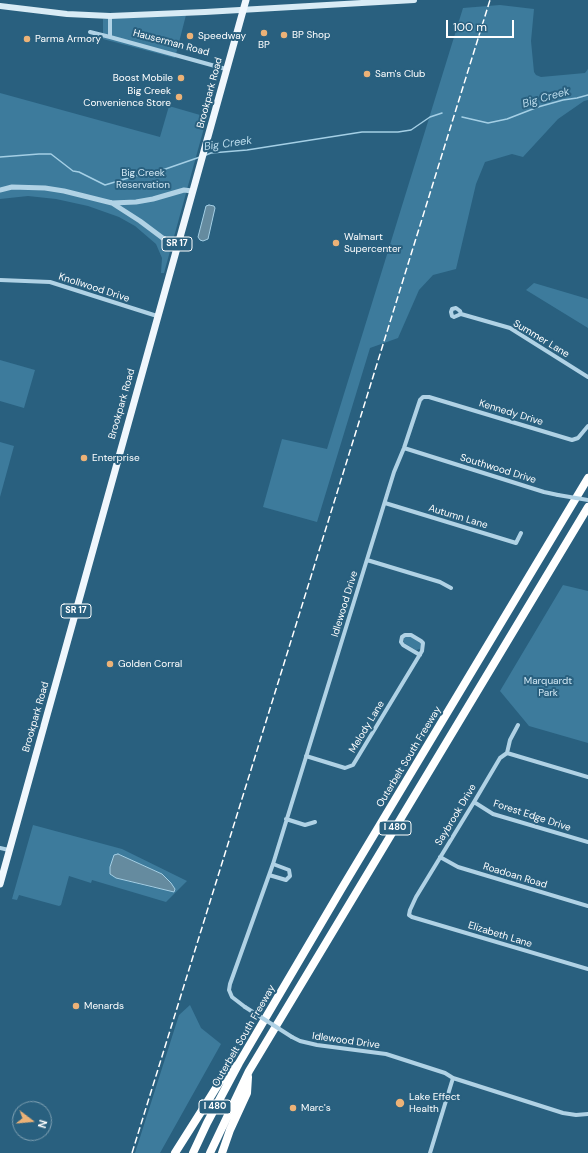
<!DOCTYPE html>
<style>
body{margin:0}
#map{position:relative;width:588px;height:1153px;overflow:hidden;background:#29607f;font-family:"DM Sans",sans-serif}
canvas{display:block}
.north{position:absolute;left:12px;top:1101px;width:40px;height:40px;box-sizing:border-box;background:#29607f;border:1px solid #7fa0b2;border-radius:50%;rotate:106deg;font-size:11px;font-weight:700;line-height:16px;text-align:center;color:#fff}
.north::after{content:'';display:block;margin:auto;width:14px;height:18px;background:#ecb277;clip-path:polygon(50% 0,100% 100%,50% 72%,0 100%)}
.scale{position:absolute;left:446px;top:20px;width:68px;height:18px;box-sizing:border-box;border:2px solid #fff;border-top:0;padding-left:5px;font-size:12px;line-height:14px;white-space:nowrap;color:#fff;-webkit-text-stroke:3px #29607f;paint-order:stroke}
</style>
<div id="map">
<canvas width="588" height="1153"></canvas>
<div class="north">N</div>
<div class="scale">100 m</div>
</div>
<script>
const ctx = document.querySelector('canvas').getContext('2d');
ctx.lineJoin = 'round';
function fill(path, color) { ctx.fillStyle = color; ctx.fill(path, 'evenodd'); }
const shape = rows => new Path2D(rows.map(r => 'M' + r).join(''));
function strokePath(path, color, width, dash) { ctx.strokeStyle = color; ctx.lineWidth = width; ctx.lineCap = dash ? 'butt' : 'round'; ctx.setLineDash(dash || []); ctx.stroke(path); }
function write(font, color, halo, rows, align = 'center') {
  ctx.font = font + ' "DM Sans",sans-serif'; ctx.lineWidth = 4; ctx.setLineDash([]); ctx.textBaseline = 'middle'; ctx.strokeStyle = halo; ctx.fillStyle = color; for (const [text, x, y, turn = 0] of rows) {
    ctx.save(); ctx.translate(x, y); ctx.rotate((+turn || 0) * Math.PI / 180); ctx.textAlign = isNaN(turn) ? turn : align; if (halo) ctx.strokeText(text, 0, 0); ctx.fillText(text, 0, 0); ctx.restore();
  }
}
fill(shape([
 [500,5,534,9,531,41,534,72,536,75,541,77,585,73,588,69,588,100,584,101,558,119,523,157,512,154,485,162,476,184,456,269,433,275,419,290,398,338,370,348,317,522,263,507,282,439,327,449,463,8],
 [186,15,175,58,103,39,103,19],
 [0,93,160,137,169,106,207,117,164,273,161,273,162,258,156,244,135,226,119,217,88,206,56,199,28,196,0,199],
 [534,283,588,299,588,328,526,290],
 [0,360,35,370,24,408,0,401],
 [0,442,14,446,0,497],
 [563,585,588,591,588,743,529,726,500,691],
 [406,636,409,636,422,644,420,649,416,650,404,643,404,638],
 [33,825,122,849,187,881,166,902,92,880,91,883,69,876,61,905,59,906,19,895,17,900,12,899],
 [118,854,162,874,171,883,175,889,154,888,116,878,110,874],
 [190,1005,201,1028,221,1044,160,1153,135,1153,179,1015]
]), '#3d7b9c');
const water = shape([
 [209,205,214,206,215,208,208,239,203,241,200,240,198,237,206,206,209,205],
 [118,854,162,874,171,883,175,889,174,892,116,878,110,874,110,867,114,855,118,854]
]);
fill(water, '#658b9f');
strokePath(water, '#a4cfe5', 1);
strokePath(shape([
 [462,117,488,123,507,119,538,107,563,100,577,98,588,95],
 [206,155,211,153,247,150,362,132,398,132,411,130,430,117,442,113],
 [0,157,39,154,51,154,73,171,79,172,105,185,135,176,154,173,200,157]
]), '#a4cfe5', 1.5);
strokePath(shape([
 [110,16,110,37,226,69],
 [90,32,110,37],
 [0,280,50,282,157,316],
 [461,314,460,311,456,308,452,309,451,312,452,316,454,317,461,314,510,328,588,377],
 [404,448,544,492,558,495],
 [385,503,516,543,521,533],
 [367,560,440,582,451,588],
 [518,725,510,740,507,753,500,758,474,802,416,897,410,910,409,915,412,917,588,969],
 [507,753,588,777],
 [306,756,345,768,353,765,422,651,423,643,421,641,411,635,405,635,402,637,401,642,403,645,420,655],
 [474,802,493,814,588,842],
 [286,819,305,825,315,822],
 [0,848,9,850],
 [440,857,458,867,588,906],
 [269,875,286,880,290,876,289,870,273,864],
 [245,1007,232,997,229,990,230,984,273,864,394,472,404,448,420,400,423,397,429,397,572,440,578,438,588,426],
 [292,1037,300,1041,317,1045,386,1054,445,1073,453,1078,563,1113,576,1115,588,1114],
 [430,1153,453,1078]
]), '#b0d2e5', 4);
strokePath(shape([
 [0,190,12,187,45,188,64,191,112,203,136,202,153,199,184,190,192,191],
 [112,203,140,221,176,248]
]), '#b0d2e5', 5);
strokePath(shape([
 [0,6,67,14,110,16,205,12,414,0]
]), '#d8ebf5', 6);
strokePath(shape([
 [0,884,246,0]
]), '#f0f7fd', 7);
strokePath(shape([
 [175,1153,206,1104,224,1075,235,1066],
 [193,1153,207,1123,239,1063,342,888,588,478],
 [210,1153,249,1071,588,507],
 [222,1153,230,1130,247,1093,248,1077]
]), '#fff', 8);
strokePath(shape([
 [132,1153,490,0]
]), '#fff', 1.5, [7, 3]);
strokePath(shape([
 [558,495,588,500],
 [245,1007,292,1037]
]), '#b0d2e5', 4);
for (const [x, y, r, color] of [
 [264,33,4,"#ecb277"],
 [284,35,4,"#ecb277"],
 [190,36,4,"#ecb277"],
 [27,39,4,"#ecb277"],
 [367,74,4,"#ecb277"],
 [181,78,4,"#ecb277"],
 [179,97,4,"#ecb277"],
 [336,243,4,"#ecb277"],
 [84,458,4,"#ecb277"],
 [110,664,4,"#ecb277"],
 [76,1006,4,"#ecb277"],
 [400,1103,5,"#ecb277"],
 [293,1108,4,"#ecb277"]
]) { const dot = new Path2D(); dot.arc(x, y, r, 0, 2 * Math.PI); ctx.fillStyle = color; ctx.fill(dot); strokePath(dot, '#29607f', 1.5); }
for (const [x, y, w] of [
 [177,244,30],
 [76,611,30],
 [395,828,32],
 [215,1107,32]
]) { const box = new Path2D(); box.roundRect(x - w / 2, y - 7, w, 14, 3); ctx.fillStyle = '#29607f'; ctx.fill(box); strokePath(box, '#fff', 1); }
write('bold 9px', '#fff', null, [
 ["SR 17",177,244],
 ["SR 17",76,611],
 ["I 480",395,828],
 ["I 480",215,1107]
]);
write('10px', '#fff', '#29607f', [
 ["BP Shop",292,35],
 ["Speedway",198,36],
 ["Parma Armory",35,39],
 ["BP",264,45,"center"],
 ["Sam's Club",375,74],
 ["Boost Mobile",173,78,"right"],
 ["Big Creek",171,91,"right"],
 ["Convenience Store",171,103,"right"],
 ["Walmart",344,237],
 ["Supercenter",344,249],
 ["Enterprise",92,458],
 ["Golden Corral",118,664],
 ["Menards",84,1006],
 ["Lake Effect",409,1097],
 ["Health",409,1109],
 ["Marc's",301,1108]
], 'left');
write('10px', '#fff', '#29607f', [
 ["Hauserman Road",171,43,15],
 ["Brookpark Road",210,93,-75],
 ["Knollwood Drive",94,288,18],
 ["Summer Lane",541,339,31],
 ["Brookpark Road",122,404,-74],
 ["Kennedy Drive",511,413,17],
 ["Southwood Drive",498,469,17],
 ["Autumn Lane",458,517,17],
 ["Idlewood Drive",345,604,-73],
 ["Brookpark Road",36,717,-74],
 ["Melody Lane",367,727,-59],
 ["Outerbelt South Freeway",409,757,-59],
 ["Saybrook Drive",456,815,-59],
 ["Forest Edge Drive",532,816,18],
 ["Roadoan Road",515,876,17],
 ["Elizabeth Lane",500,935,17],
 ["Outerbelt South Freeway",244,1036,-60],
 ["Idlewood Drive",346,1041,8]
]);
write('10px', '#d2e8f4', '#29607f', [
 ["Big Creek",143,173],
 ["Reservation",143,185],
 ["Marquardt",548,681],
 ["Park",548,693]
]);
write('italic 11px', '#bbdcec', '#29607f', [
 ["Big Creek",546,98,-16],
 ["Big Creek",228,144,-8]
]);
</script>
